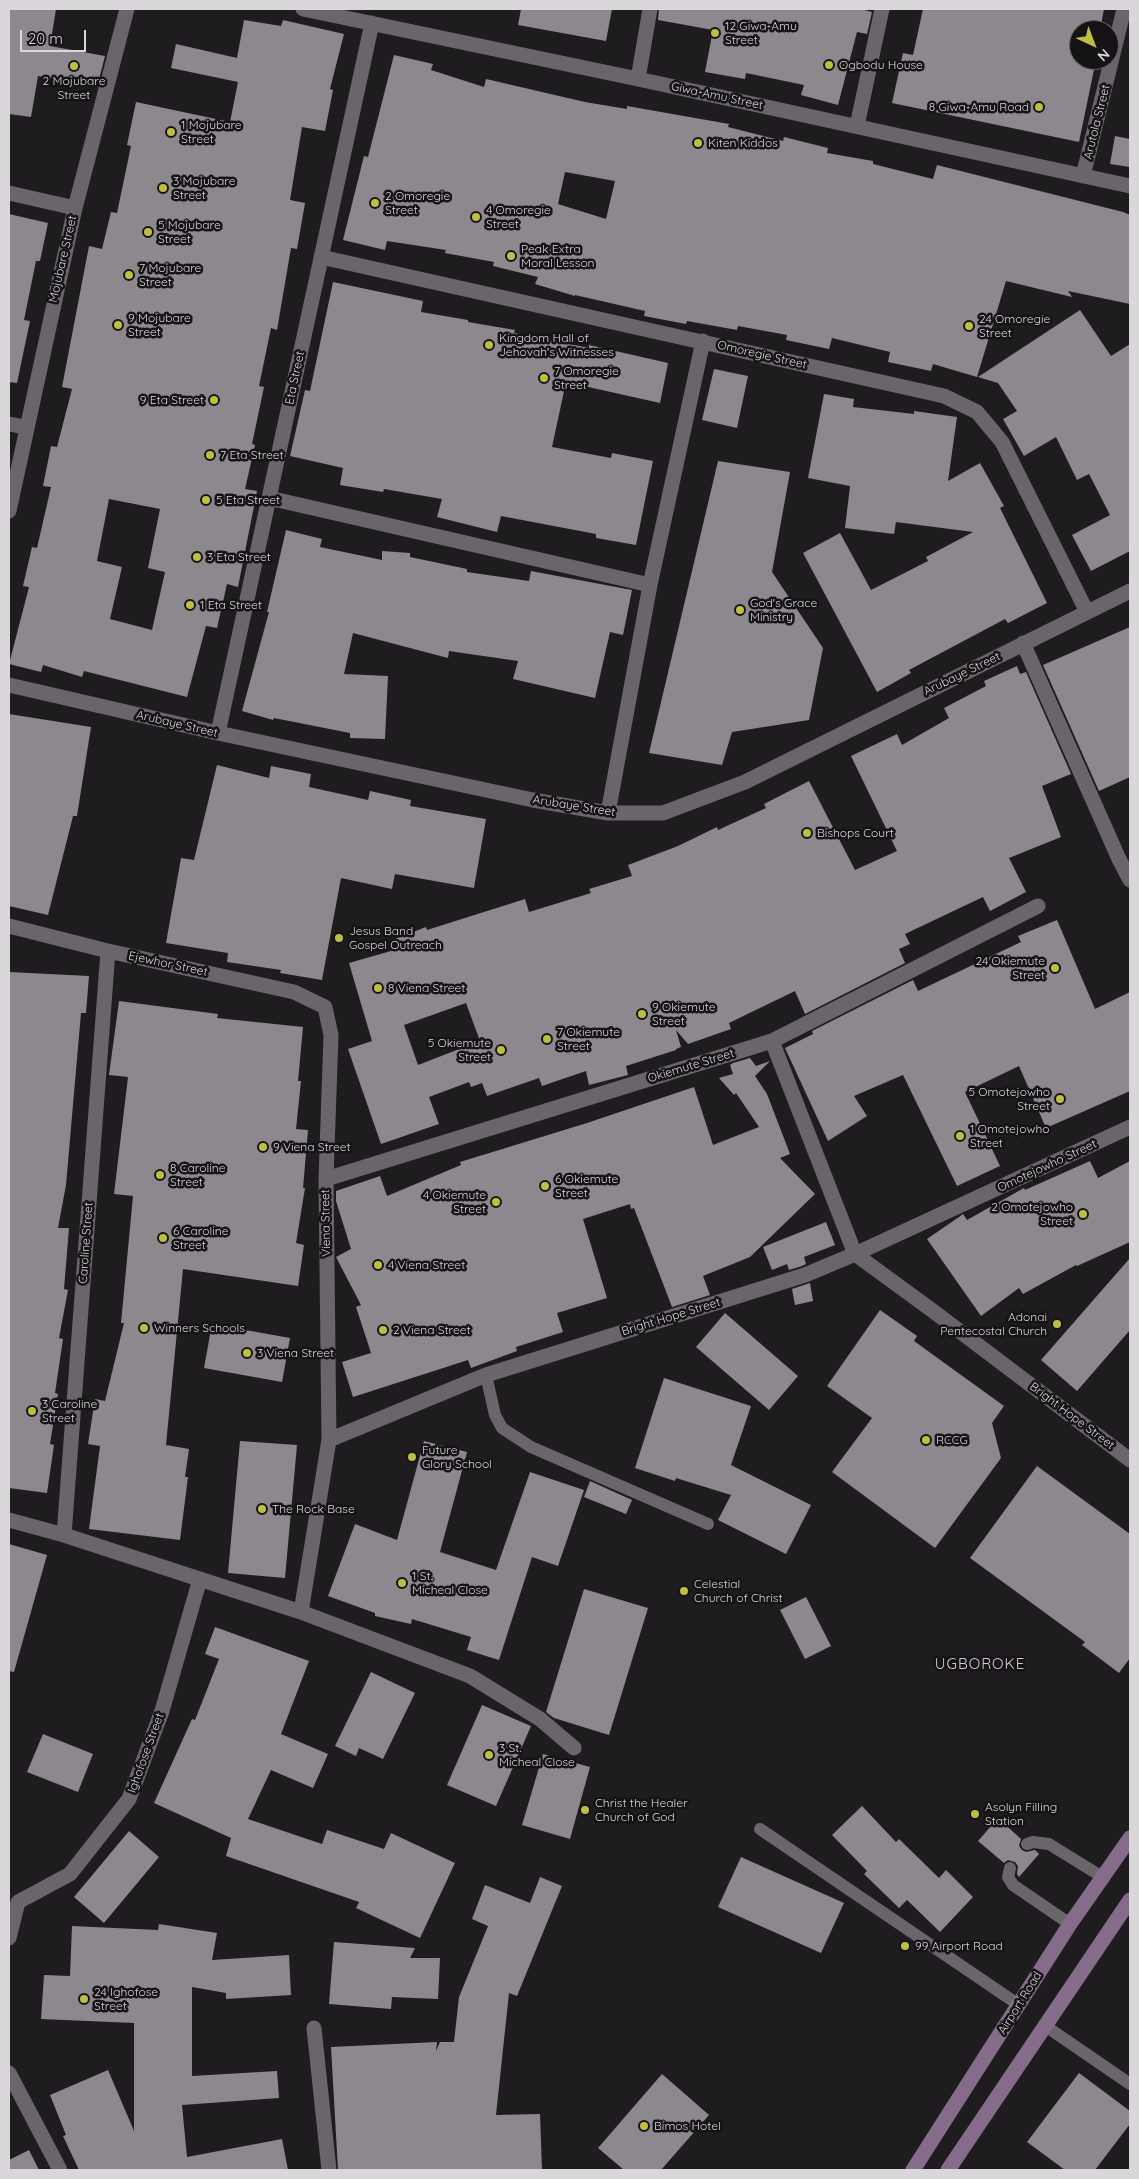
<!DOCTYPE html>
<style>
body{margin:0}
#map{position:relative;width:1139px;height:2179px;overflow:hidden;background:#1f1c20;font-family:Quicksand,sans-serif}
canvas{display:block}
.frame{position:absolute;inset:0;border:10px solid #d9d7da;pointer-events:none}
.north{position:absolute;left:1069px;top:20px;width:50px;height:50px;box-sizing:border-box;background:#161317;border:1px solid #646165;border-radius:50%;rotate:137deg;font-size:14px;font-weight:700;line-height:20px;text-align:center;color:#d9d7da}
.north::after{content:'';display:block;margin:auto;width:18px;height:22px;background:#bebf42;clip-path:polygon(50% 0,100% 100%,50% 72%,0 100%)}
.scale{position:absolute;left:20px;top:30px;width:66px;height:22px;box-sizing:border-box;border:2px solid #d9d7da;border-top:0;padding-left:6px;font-size:15px;line-height:18px;white-space:nowrap;color:#d9d7da;-webkit-text-stroke:4px #161317;paint-order:stroke}
</style>
<div id="map">
<canvas width="1139" height="2179"></canvas>
<div class="frame"></div>
<div class="north">N</div>
<div class="scale">20 m</div>
</div>
<script>
const ctx = document.querySelector('canvas').getContext('2d');
ctx.lineJoin = 'round';
function fill(path, color) { ctx.fillStyle = color; ctx.fill(path, 'evenodd'); }
const shape = rows => new Path2D(rows.map(r => 'M' + r).join(''));
function strokePath(path, color, width, dash) { ctx.strokeStyle = color; ctx.lineWidth = width; ctx.lineCap = dash ? 'butt' : 'round'; ctx.setLineDash(dash || []); ctx.stroke(path); }
function write(font, color, halo, rows, align = 'center') {
  ctx.font = font + ' Quicksand,sans-serif'; ctx.lineWidth = 5; ctx.setLineDash([]); ctx.textBaseline = 'middle'; ctx.strokeStyle = halo; ctx.fillStyle = color; for (const [text, x, y, turn = 0] of rows) {
    ctx.save(); ctx.translate(x, y); ctx.rotate((+turn || 0) * Math.PI / 180); ctx.textAlign = isNaN(turn) ? turn : align; if (halo) ctx.strokeText(text, 0, 0); ctx.fillText(text, 0, 0); ctx.restore();
  }
}
fill(shape([
 [9,9,56,9,50,46,105,56,97,87,38,76,31,117,9,114],
 [521,9,612,9,606,41,518,25],
 [659,9,861,9,872,12,867,34,857,32,838,105,801,95,804,85,746,73,745,79,705,72,713,30,658,20],
 [923,9,1104,9,1100,30,1079,30,1079,60,1096,60,1079,142,892,103,903,53,913,55],
 [244,20,281,26,283,20,344,34,330,89,333,90,325,131,302,127,290,200,305,203,297,249,291,248,277,330,271,328,259,386,264,387,252,444,255,445,245,489,257,491,238,587,227,584,217,628,206,626,187,697,84,671,82,677,43,665,41,672,9,664,29,587,23,586,32,547,37,548,51,487,43,486,51,446,57,447,72,389,62,387,89,246,102,249,111,212,117,213,131,146,127,145,136,102,230,122,238,82,171,68,176,44,237,58],
 [109,499,160,509,148,568,165,572,152,630,110,619,122,567,97,561],
 [394,55,433,64,431,70,484,87,486,79,585,102,627,109,627,106,729,124,728,127,783,141,784,137,828,148,827,153,873,161,873,164,933,179,937,165,1123,212,1130,215,1130,304,1068,291,1072,297,1006,281,977,377,933,364,931,371,888,362,890,352,832,338,829,349,786,340,787,335,738,326,737,330,687,321,686,324,644,316,645,311,575,295,575,296,535,284,538,277,493,266,494,262,445,253,446,250,387,241,385,250,343,240,364,156,368,157],
 [565,172,615,181,606,219,558,204],
 [1115,136,1130,139,1130,167,1110,164],
 [9,214,48,223,40,261,36,261,24,320,30,321,17,383,9,382],
 [333,282,423,301,421,312,468,320,468,322,515,330,514,333,589,348,589,345,668,363,660,403,566,382,552,447,611,458,612,453,653,461,636,545,596,538,596,534,501,516,497,532,437,517,442,499,384,489,383,492,340,485,343,468,290,456,305,390,310,391],
 [1080,310,1111,356,1130,344,1130,551,1091,571,1072,535,1110,515,1089,474,1077,480,1056,437,1024,456,1003,419,1017,411,998,383,978,377],
 [714,369,748,376,737,428,702,420],
 [824,394,854,399,853,407,914,414,914,411,957,417,948,481,980,463,1004,506,1000,508,1047,603,1008,623,1005,619,909,670,911,673,877,692,803,553,840,533,871,590,928,561,926,557,973,532,896,522,894,534,845,528,850,486,808,478],
 [718,461,790,472,772,572,823,648,809,720,732,732,722,765,649,753],
 [286,530,322,539,320,547,382,560,382,551,410,553,410,557,467,569,467,572,529,581,531,571,632,590,623,635,610,632,595,698,513,679,518,661,449,651,448,658,353,633,344,674,388,676,385,739,350,738,350,733,274,718,273,720,242,711,269,612,267,612],
 [1130,627,1130,777,1099,791,1043,665],
 [1017,666,1020,674,1026,672,1071,774,1042,786,1061,837,1009,858,1026,892,990,911,983,897,905,934,910,944,899,949,905,963,805,1014,795,991,729,1023,731,1029,688,1044,676,1030,681,1047,676,1049,676,1050,626,1066,628,1075,589,1085,586,1071,542,1086,539,1078,487,1096,482,1083,471,1087,469,1082,429,1097,439,1124,381,1144,348,1049,372,1041,349,963,398,949,395,939,426,927,427,930,525,899,529,912,591,893,589,889,632,876,628,865,678,846,717,827,718,830,766,808,764,804,809,781,855,870,897,851,851,756,897,734,902,745,949,718,944,708,986,686,984,681],
 [466,1003,480,1041,418,1065,404,1025],
 [9,714,91,727,77,816,73,816,48,915,9,906],
 [217,765,269,778,271,766,311,774,309,787,368,800,370,791,411,800,410,806,486,819,474,888,395,874,392,889,341,878,322,980,280,973,281,970,227,962,228,953,166,943,181,858,194,860],
 [1057,920,1095,1009,1130,992,1130,1091,1046,1128,1019,1066,965,1092,1000,1166,957,1186,903,1075,854,1096,867,1116,828,1141,785,1048,813,1034,812,1031,913,980,918,991,1021,942,1018,936],
 [9,972,89,976,86,1013,81,1013,66,1185,58,1228,69,1228,64,1289,68,1290,59,1338,63,1339,55,1393,58,1394,50,1444,54,1445,47,1493,9,1488],
 [119,1001,218,1014,217,1018,303,1027,298,1081,301,1081,296,1129,308,1130,303,1188,305,1188,296,1243,304,1245,298,1286,183,1269,166,1445,189,1449,185,1477,188,1477,180,1540,89,1529,100,1446,88,1444,95,1399,105,1401,124,1323,121,1323,133,1196,114,1194,128,1077,109,1075],
 [750,1058,756,1066,770,1061,755,1076,767,1094,790,1154,780,1158,815,1194,750,1257,703,1276,710,1295,672,1307,634,1208,631,1209,630,1204,583,1219,607,1298,557,1313,563,1332,516,1347,517,1351,471,1368,468,1360,353,1397,342,1362,371,1353,356,1307,361,1305,336,1257,351,1249,336,1201,336,1191,380,1176,387,1196,461,1165,460,1162,587,1123,694,1087,713,1145,759,1127,736,1093,734,1095,719,1078,733,1074,730,1065,733,1063],
 [1090,1161,1098,1178,1130,1161,1130,1242,1077,1266,1076,1265,1023,1294,1019,1288,981,1316,927,1239,959,1217,963,1214,967,1220,1024,1188,1025,1190],
 [826,1222,835,1245,804,1257,806,1264,802,1266,789,1270,787,1264,772,1270,763,1247],
 [1130,1258,1130,1330,1077,1391,1041,1360],
 [810,1283,813,1301,795,1305,792,1289],
 [880,1310,917,1336,914,1341,1004,1406,992,1423,1001,1458,935,1548,832,1472,872,1418,827,1386],
 [725,1313,798,1376,769,1410,696,1347],
 [212,1324,290,1338,282,1382,204,1368],
 [664,1378,751,1406,731,1465,811,1505,786,1554,718,1520,731,1495,676,1478,675,1481,635,1468],
 [240,1441,297,1445,285,1578,228,1573],
 [424,1441,467,1452,440,1552,496,1570,530,1472,584,1490,558,1566,532,1557,499,1660,467,1650,471,1637,412,1619,411,1624,375,1616,375,1613,328,1596,355,1524,397,1540],
 [1037,1466,1130,1534,1130,1658,1119,1673,1082,1645,1085,1642,970,1558],
 [590,1481,632,1500,626,1514,584,1497],
 [9,1544,47,1555,14,1672,9,1671],
 [584,1589,648,1608,609,1735,554,1718,546,1712],
 [806,1597,831,1646,805,1659,780,1610],
 [215,1627,309,1661,281,1734,328,1754,313,1788,271,1770,248,1819,322,1844,327,1830,384,1849,391,1833,455,1863,420,1938,356,1908,359,1902,226,1856,231,1838,154,1803,192,1719,195,1720,219,1659,205,1654],
 [371,1672,415,1693,383,1759,359,1748,356,1756,335,1746],
 [482,1705,531,1726,496,1806,447,1785],
 [43,1734,93,1754,78,1792,27,1772],
 [543,1754,590,1767,570,1839,522,1825],
 [862,1806,896,1842,899,1839,939,1878,946,1870,973,1897,940,1932,907,1900,899,1908,864,1874,867,1871,832,1835],
 [998,1818,1021,1839,1019,1846,1022,1850,1026,1852,1035,1850,1039,1854,1019,1877,1017,1874,1018,1866,1015,1862,1008,1860,1004,1863,978,1841],
 [129,1831,159,1857,104,1923,74,1897],
 [741,1857,844,1903,821,1953,718,1907],
 [540,1877,562,1886,517,1996,509,1993,496,2115,540,2114,542,2170,338,2170,331,2047,437,2042,436,2051,440,2042,454,2042,459,1997,488,1926,472,1919,485,1885,530,1903],
 [159,1924,217,1933,212,1960,289,1955,291,1995,226,1999,226,1993,192,1987,192,2076,277,2071,279,2098,182,2105,187,2157,282,2139,288,2170,79,2170,63,2136,66,2135,50,2095,108,2070,134,2131,134,2023,41,2019,44,1975,70,1976,72,1926,158,1930],
 [334,1942,415,1948,410,1958,440,1958,438,1999,392,1997,391,2009,329,2004],
 [1079,2073,1130,2111,1130,2124,1095,2170,1065,2170,1027,2142],
 [662,2074,709,2115,661,2170,624,2170,598,2148],
 [29,2150,39,2170,9,2170,9,2160]
]), '#8d888e');
strokePath(shape([
 [486,1375,495,1415,502,1428,531,1447,708,1524],
 [760,1829,1019,2005],
 [1027,1844,1033,1842,1049,1844,1104,1878],
 [1010,1868,1008,1877,1013,1885,1070,1924],
 [1044,2025,1130,2084]
]), '#69656a', 12);
strokePath(shape([
 [303,9,638,79,1130,186],
 [638,79,650,9],
 [857,126,882,9],
 [1083,176,1124,9],
 [9,193,75,208],
 [321,257,944,396,977,412,1002,442,1087,612],
 [9,424,25,427],
 [269,498,650,585],
 [9,511,75,208,127,9],
 [1023,643,1119,859,1130,880],
 [9,685,218,733,533,800,608,813,663,813,745,782,1130,591],
 [218,733,372,23],
 [608,813,650,585,703,341],
 [9,926,108,951,294,992,325,1007,331,1035,326,1179,329,1440],
 [772,1041,855,1254,1130,1127],
 [326,1179,772,1041,1038,906],
 [9,1520,64,1535,301,1612,470,1676,540,1719,574,1748],
 [64,1535,108,951],
 [301,1612,329,1440,486,1375,805,1275,855,1254,933,1311,1130,1460],
 [9,1938,18,1902,70,1874,129,1799,162,1711,200,1579],
 [314,2028,329,2170],
 [9,2073,60,2170]
]), '#69656a', 15);
strokePath(shape([
 [913,2170,1070,1924,1130,1838],
 [948,2170,1130,1900]
]), '#856c8b', 15);
for (const [x, y, r, color] of [
 [715,33,5,"#bebf42"],
 [829,65,5,"#bebf42"],
 [74,66,5,"#bebf42"],
 [1039,107,5,"#bebf42"],
 [171,132,5,"#bebf42"],
 [698,143,5,"#bebf42"],
 [163,188,5,"#bebf42"],
 [375,203,5,"#bebf42"],
 [476,217,5,"#bebf42"],
 [148,232,5,"#bebf42"],
 [511,256,5,"#bebf42"],
 [129,275,5,"#bebf42"],
 [118,325,5,"#bebf42"],
 [969,326,5,"#bebf42"],
 [489,345,5,"#bebf42"],
 [544,378,5,"#bebf42"],
 [214,400,5,"#bebf42"],
 [210,455,5,"#bebf42"],
 [206,500,5,"#bebf42"],
 [197,557,5,"#bebf42"],
 [190,605,5,"#bebf42"],
 [740,610,5,"#bebf42"],
 [807,833,5,"#bebf42"],
 [339,938,5,"#bebf42"],
 [1055,968,5,"#bebf42"],
 [378,988,5,"#bebf42"],
 [642,1014,5,"#bebf42"],
 [547,1039,5,"#bebf42"],
 [501,1050,5,"#bebf42"],
 [1060,1099,5,"#bebf42"],
 [960,1136,5,"#bebf42"],
 [263,1147,5,"#bebf42"],
 [160,1175,5,"#bebf42"],
 [545,1186,5,"#bebf42"],
 [496,1202,5,"#bebf42"],
 [1083,1214,5,"#bebf42"],
 [163,1238,5,"#bebf42"],
 [378,1265,5,"#bebf42"],
 [1057,1324,5,"#bebf42"],
 [144,1328,5,"#bebf42"],
 [383,1330,5,"#bebf42"],
 [247,1353,5,"#bebf42"],
 [32,1411,5,"#bebf42"],
 [926,1440,5,"#bebf42"],
 [412,1457,5,"#bebf42"],
 [262,1509,5,"#bebf42"],
 [402,1583,5,"#bebf42"],
 [684,1591,5,"#bebf42"],
 [489,1755,5,"#bebf42"],
 [585,1810,5,"#bebf42"],
 [975,1814,5,"#bebf42"],
 [905,1946,5,"#bebf42"],
 [84,1999,5,"#bebf42"],
 [644,2126,5,"#bebf42"]
]) { const dot = new Path2D(); dot.arc(x, y, r, 0, 2 * Math.PI); ctx.fillStyle = color; ctx.fill(dot); strokePath(dot, '#161317', 2); }
write('12px', '#d9d7da', '#161317', [
 ["12 Giwa-Amu",725,26],
 ["Street",725,40],
 ["Ogbodu House",839,65],
 ["2 Mojubare",74,81,"center"],
 ["Street",74,95,"center"],
 ["8 Giwa-Amu Road",1029,107,"right"],
 ["1 Mojubare",181,125],
 ["Street",181,139],
 ["Kiten Kiddos",708,143],
 ["3 Mojubare",173,181],
 ["Street",173,195],
 ["2 Omoregie",385,196],
 ["Street",385,210],
 ["4 Omoregie",486,210],
 ["Street",486,224],
 ["5 Mojubare",158,225],
 ["Street",158,239],
 ["Peak Extra",521,249],
 ["Moral Lesson",521,263],
 ["7 Mojubare",139,268],
 ["Street",139,282],
 ["9 Mojubare",128,318],
 ["Street",128,332],
 ["24 Omoregie",979,319],
 ["Street",979,333],
 ["Kingdom Hall of",499,338],
 ["Jehovah's Witnesses",499,352],
 ["7 Omoregie",554,371],
 ["Street",554,385],
 ["9 Eta Street",204,400,"right"],
 ["7 Eta Street",220,455],
 ["5 Eta Street",216,500],
 ["3 Eta Street",207,557],
 ["God's Grace",750,603],
 ["Ministry",750,617],
 ["1 Eta Street",200,605],
 ["Bishops Court",817,833],
 ["Jesus Band",349,931],
 ["Gospel Outreach",349,945],
 ["24 Okiemute",1045,961,"right"],
 ["Street",1045,975,"right"],
 ["8 Viena Street",388,988],
 ["9 Okiemute",652,1007],
 ["Street",652,1021],
 ["7 Okiemute",557,1032],
 ["Street",557,1046],
 ["5 Okiemute",491,1043,"right"],
 ["Street",491,1057,"right"],
 ["5 Omotejowho",1050,1092,"right"],
 ["Street",1050,1106,"right"],
 ["1 Omotejowho",970,1129],
 ["Street",970,1143],
 ["9 Viena Street",273,1147],
 ["8 Caroline",170,1168],
 ["Street",170,1182],
 ["6 Okiemute",555,1179],
 ["Street",555,1193],
 ["4 Okiemute",486,1195,"right"],
 ["Street",486,1209,"right"],
 ["2 Omotejowho",1073,1207,"right"],
 ["Street",1073,1221,"right"],
 ["6 Caroline",173,1231],
 ["Street",173,1245],
 ["4 Viena Street",388,1265],
 ["Adonai",1047,1317,"right"],
 ["Pentecostal Church",1047,1331,"right"],
 ["Winners Schools",154,1328],
 ["2 Viena Street",393,1330],
 ["3 Viena Street",257,1353],
 ["3 Caroline",42,1404],
 ["Street",42,1418],
 ["RCCG",936,1440],
 ["Future",422,1450],
 ["Glory School",422,1464],
 ["The Rock Base",272,1509],
 ["1 St.",412,1576],
 ["Micheal Close",412,1590],
 ["Celestial",694,1584],
 ["Church of Christ",694,1598],
 ["3 St.",499,1748],
 ["Micheal Close",499,1762],
 ["Christ the Healer",595,1803],
 ["Church of God",595,1817],
 ["Asolyn Filling",985,1807],
 ["Station",985,1821],
 ["99 Airport Road",915,1946],
 ["24 Ighofose",94,1992],
 ["Street",94,2006],
 ["Bimos Hotel",654,2126]
], 'left');
write('12px', '#d9d7da', '#161317', [
 ["Giwa-Amu Street",717,96,12],
 ["Arutola Street",1097,122,-76],
 ["Mojubare Street",63,259,-77],
 ["Omoregie Street",762,355,13],
 ["Eta Street",295,378,-78],
 ["Arubaye Street",962,674,-26],
 ["Arubaye Street",177,724,13],
 ["Arubaye Street",574,806,9],
 ["Ejewhor Street",168,964,12],
 ["Okiemute Street",691,1066,-17],
 ["Omotejowho Street",1047,1166,-25],
 ["Viena Street",326,1223,-91],
 ["Caroline Street",86,1243,-86],
 ["Bright Hope Street",671,1317,-17],
 ["Bright Hope Street",1072,1416,37],
 ["Ighofose Street",146,1753,-70],
 ["Airport Road",1020,2003,-58]
]);
ctx.letterSpacing = '1px';
write('15px', '#d1ccd2', '#161317', [
 ["UGBOROKE",980,1664]
]);
ctx.letterSpacing = '0px';
</script>
